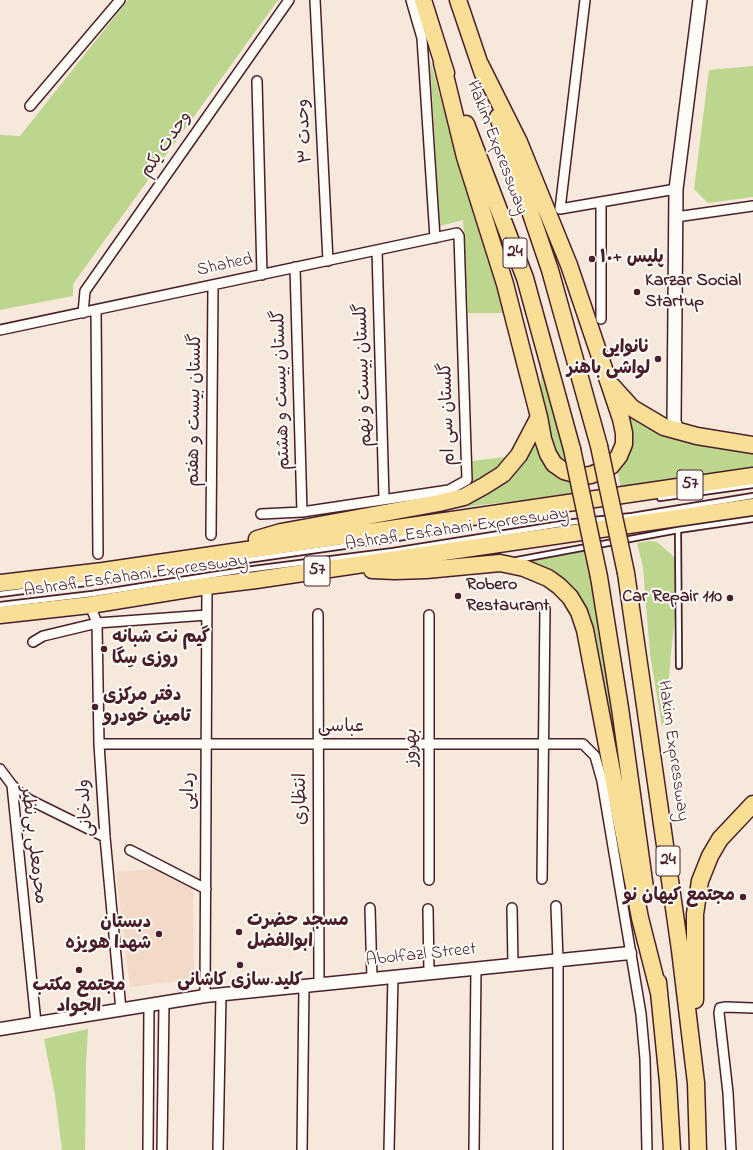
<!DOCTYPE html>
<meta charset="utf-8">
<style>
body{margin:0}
canvas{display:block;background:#f6e8da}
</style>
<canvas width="753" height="1150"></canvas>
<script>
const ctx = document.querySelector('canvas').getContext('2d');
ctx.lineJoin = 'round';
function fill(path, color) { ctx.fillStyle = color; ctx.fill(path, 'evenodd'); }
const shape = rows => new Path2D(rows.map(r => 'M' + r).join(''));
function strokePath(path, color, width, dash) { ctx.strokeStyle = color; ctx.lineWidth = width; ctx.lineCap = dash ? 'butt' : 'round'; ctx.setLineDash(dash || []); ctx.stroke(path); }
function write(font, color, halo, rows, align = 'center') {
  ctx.font = font + ' "Indie Flower","Playpen Sans Arabic",sans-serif'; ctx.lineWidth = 4; ctx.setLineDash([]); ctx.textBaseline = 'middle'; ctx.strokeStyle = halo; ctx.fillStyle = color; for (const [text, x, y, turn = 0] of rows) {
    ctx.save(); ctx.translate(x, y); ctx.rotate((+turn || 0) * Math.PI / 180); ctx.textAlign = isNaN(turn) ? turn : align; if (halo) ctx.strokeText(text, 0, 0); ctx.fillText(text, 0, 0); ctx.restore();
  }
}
fill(shape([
 [155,869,193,889,194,979,130,987,116,872]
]), '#f2dac6');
fill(shape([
 [128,0,278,0,73,284,73,296,0,310,0,135,20,136],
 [430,60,459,164,507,313,468,313,463,220,440,226],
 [753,66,753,197,708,203,694,189,709,70],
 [541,360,569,468,554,455,541,395],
 [628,410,753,449,753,467,621,489,617,469,627,459,631,450,633,433],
 [537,430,571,480,572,494,458,508,471,500],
 [513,456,473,489,472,461],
 [650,541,657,542,673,556,677,562,679,579,671,653,666,717,662,727,650,654,643,567,637,543],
 [585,550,591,579,635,861,586,620,522,561],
 [88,1029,86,1063,85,1150,62,1150,55,1095,44,1039]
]), '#bcd68e');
const service = shape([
 [660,498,753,485],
 [678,530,679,666],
 [517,560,678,530,753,519],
 [0,594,94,582,386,540,460,527],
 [0,605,92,594,238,571,393,551,574,522,632,516,753,496]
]);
const minor = shape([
 [315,0,328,261],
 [411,0,422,38,435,238],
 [585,0,560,209,676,189],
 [257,81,262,275],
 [30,106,120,0],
 [601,202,601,319],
 [676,217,753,206],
 [377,250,384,499],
 [295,267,302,512],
 [96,310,98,554],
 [83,313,85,291,289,0],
 [0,330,457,233,459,236,467,480,449,490,302,512,261,514],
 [211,535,213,285],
 [90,605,97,623,99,744,105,837,121,1010],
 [318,614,319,985],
 [33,642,43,636,97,623,207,615],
 [99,744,583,744,595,756,602,781,641,1014,645,1059,647,1150],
 [0,769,12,785,20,793,30,800,105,837],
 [12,785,36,1023],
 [130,850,206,889],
 [542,879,545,609],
 [429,880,429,615],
 [556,906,558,960,558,1150],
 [370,908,372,979],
 [512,908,513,965],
 [428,909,429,973],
 [205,996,207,586],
 [148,1150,149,1005],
 [162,1150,164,1003],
 [218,1150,221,995],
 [302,1150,304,986],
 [389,1150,393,977],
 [474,1150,476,969],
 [731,1150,728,1093,719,1013,720,1008,726,1007,753,1008]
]);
const tertiary = shape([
 [0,1029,205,996,630,953]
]);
const secondary = shape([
 [678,432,674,422,676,189,700,0]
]);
const trunk = shape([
 [423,0,446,73],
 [458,0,483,74],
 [442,63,465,157,505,284,539,417,543,439,548,454,554,464,564,471,582,476,591,475,611,466,619,456,624,444,624,433,621,419,569,265,519,142,480,64],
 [498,117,550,270,599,446],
 [466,124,525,278,572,449],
 [612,386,632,408,664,427,697,436,753,445],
 [257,539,281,532,439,503,464,497,484,486,503,474,519,455,539,417],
 [372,570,395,571,426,570,500,563,524,568,548,578,559,586,570,597,579,612,585,630,640,918,659,993],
 [626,573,680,950,696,1083,698,1150],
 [599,577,620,708,645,888],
 [0,583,103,571,753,476],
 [0,615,90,605,207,586,256,580,437,553,753,507],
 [658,982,668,1082,672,1150],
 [695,1000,695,914,700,881,710,856,720,839,753,804]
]);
strokePath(service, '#4a1f2b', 8);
strokePath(minor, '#4a1f2b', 12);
strokePath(tertiary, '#4a1f2b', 15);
strokePath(secondary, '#4a1f2b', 16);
strokePath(trunk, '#4a1f2b', 19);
strokePath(service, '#fdfcf7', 4.5);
strokePath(minor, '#fdfcf7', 9);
strokePath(tertiary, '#fdfcf7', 12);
strokePath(secondary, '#fdfcf7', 13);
strokePath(trunk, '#f9df96', 16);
const trunkBridge = shape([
 [599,446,626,573],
 [572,449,599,577]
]);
strokePath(trunkBridge, '#4a1f2b', 19, []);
strokePath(trunkBridge, '#f9df96', 16);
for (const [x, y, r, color] of [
 [592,259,4,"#4a1f2b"],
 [637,292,4,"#4a1f2b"],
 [658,359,4,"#4a1f2b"],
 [458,596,4,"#4a1f2b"],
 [730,598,4,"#4a1f2b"],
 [104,649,4,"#4a1f2b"],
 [95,707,4,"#4a1f2b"],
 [743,897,4,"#4a1f2b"],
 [239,932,4,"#4a1f2b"],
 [159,934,4,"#4a1f2b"],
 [240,965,4,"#4a1f2b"],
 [79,970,4,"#4a1f2b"]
]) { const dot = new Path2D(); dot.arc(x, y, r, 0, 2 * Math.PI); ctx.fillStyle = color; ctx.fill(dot); strokePath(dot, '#fdfcf7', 1.5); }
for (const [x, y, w] of [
 [515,253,24],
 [690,485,26],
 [317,571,26],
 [668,861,24]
]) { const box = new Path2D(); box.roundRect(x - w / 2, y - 15, w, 30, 3); ctx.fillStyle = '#fdfcf7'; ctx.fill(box); strokePath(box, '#4a1f2b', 1); }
write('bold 17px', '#4a1f2b', null, [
 ["24",515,253],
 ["57",690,485],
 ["57",317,571],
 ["24",668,861]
]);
write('18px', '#4a1f2b', '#fdfcf7', [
 ["وحدت ۳",306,131,-93],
 ["وحدت یکم",167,145,-55],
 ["Hakim Expressway",496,148,69],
 ["Shahed",225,266,-12],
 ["گلستان بیست و نهم",365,375,-92],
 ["گلستان بیست و هشتم",283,390,-92],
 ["گلستان بیست و هفتم",196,410,-89],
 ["گلستان سی ام",449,414,-92],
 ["Ashrafi Esfahani Expressway",457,530,-8],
 ["Ashrafi Esfahani Expressway",136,577,-8],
 ["عباسی",341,728],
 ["بهروز",413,747,-90],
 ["Hakim Expressway",672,751,82],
 ["ردایی",190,791,-90],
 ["انتظاری",302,799,-90],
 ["ولدخانی",87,808,-94],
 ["محرمعلی بی‌نظیر",32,845,83],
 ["Abolfazl Street",421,956,-6]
]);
write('bold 18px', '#4a1f2b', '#fdfcf7', [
 ["پلیس +۱۰",600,259],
 ["Karzar Social",645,282],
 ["Startup",645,303],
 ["نانوایی",650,349,"right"],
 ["لواشی باهنر",650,370,"right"],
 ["Robero",466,586],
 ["Restaurant",466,607],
 ["Car Repair 110",722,598,"right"],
 ["گیم نت شبانه",112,639],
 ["روزی سِگا",112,660],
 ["دفتر مرکزی",103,697],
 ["تامین خودرو",103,718],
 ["مجتمع کیهان نو",735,897,"right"],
 ["مسجد حضرت",247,922],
 ["ابوالفضل",247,943],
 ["دبستان",151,924,"right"],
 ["شهدا هویزه",151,945,"right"],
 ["کلید سازی کاشانی",240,982,"center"],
 ["مجتمع مکتب",79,987,"center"],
 ["الجواد",79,1008,"center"]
], 'left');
</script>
